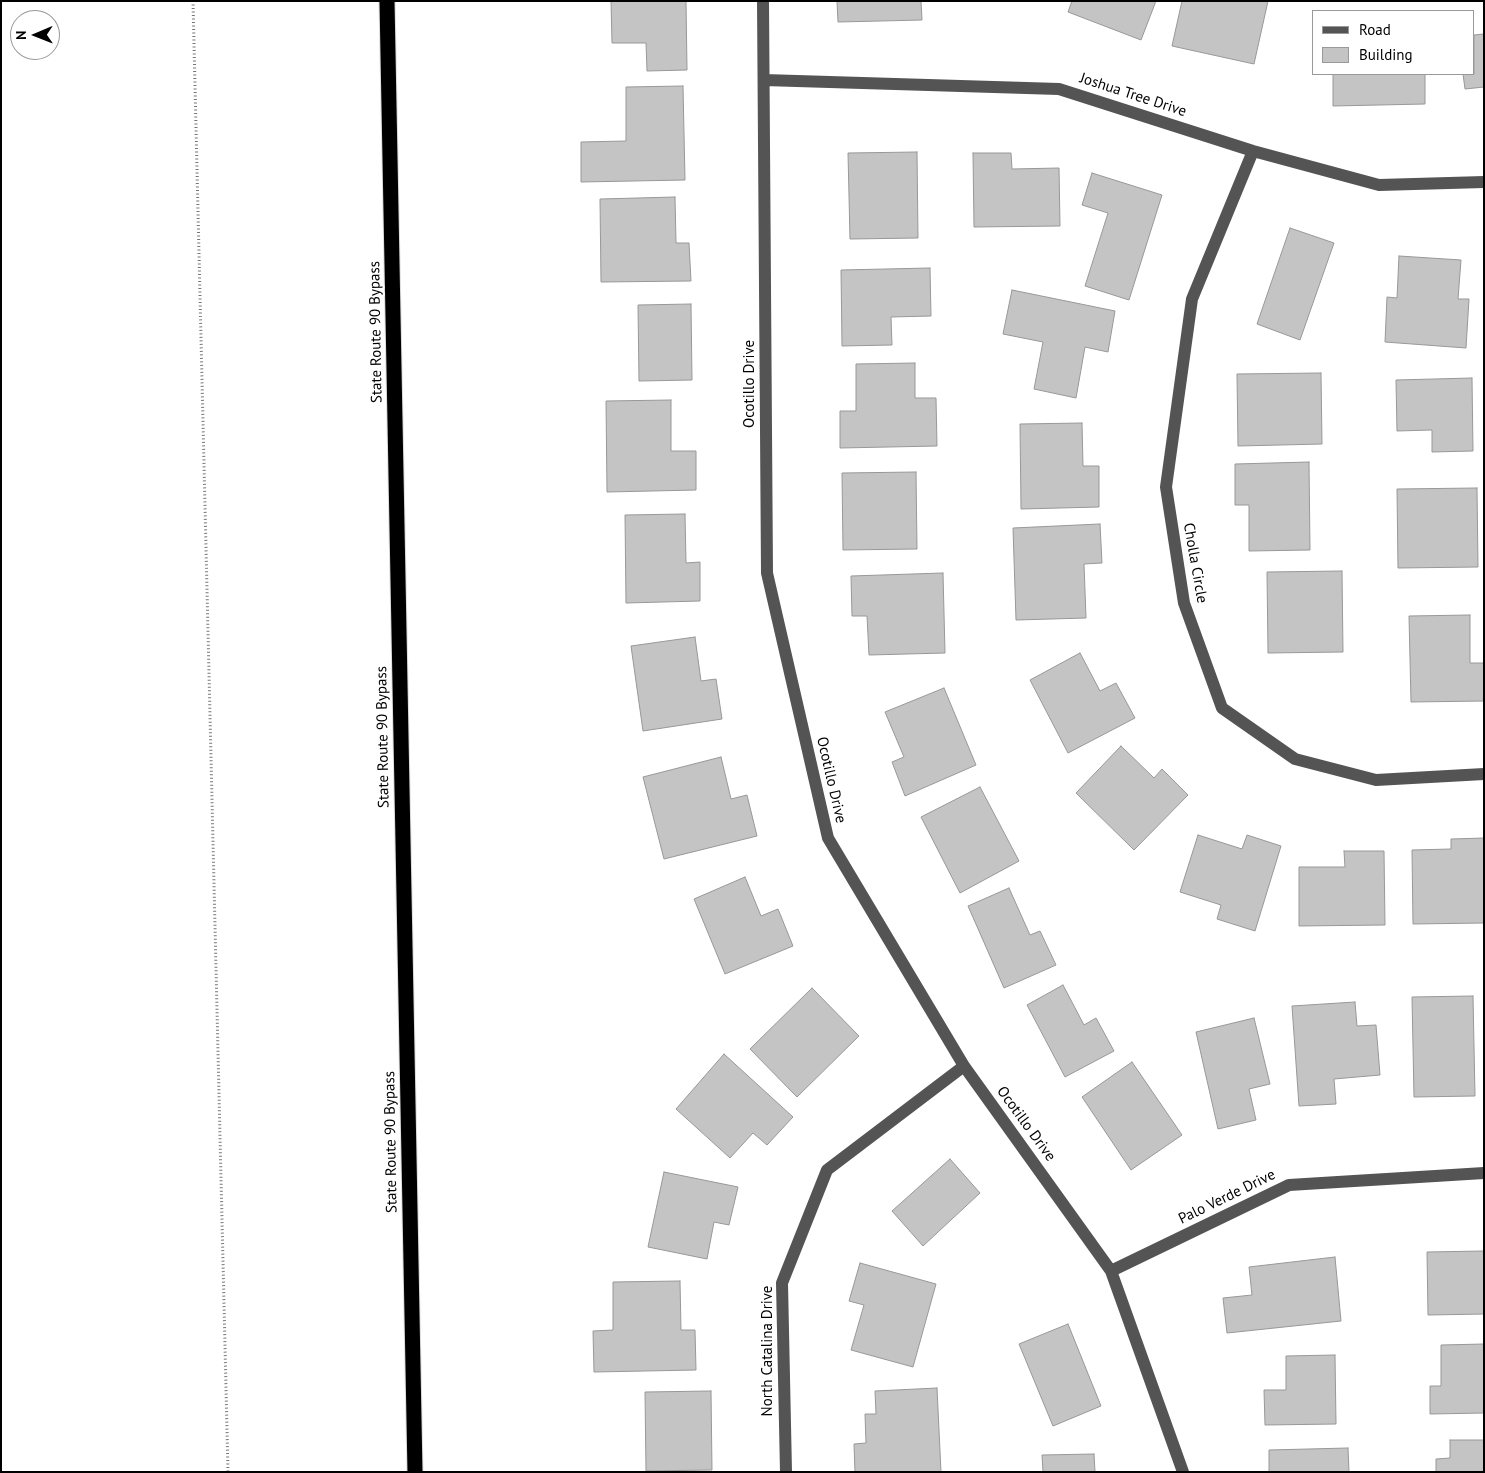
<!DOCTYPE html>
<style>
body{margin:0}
#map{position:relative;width:1485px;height:1473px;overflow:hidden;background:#fff;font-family:"PT Sans",sans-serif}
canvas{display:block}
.frame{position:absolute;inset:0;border:2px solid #000;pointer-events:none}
.legend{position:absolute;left:1312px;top:10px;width:162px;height:65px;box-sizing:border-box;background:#fff;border:1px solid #999;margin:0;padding:6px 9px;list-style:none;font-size:15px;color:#000}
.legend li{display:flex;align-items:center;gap:10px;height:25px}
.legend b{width:25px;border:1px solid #999}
.north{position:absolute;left:10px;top:10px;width:50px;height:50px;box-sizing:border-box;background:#fff;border:1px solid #999;border-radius:50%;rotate:269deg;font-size:14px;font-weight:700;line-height:20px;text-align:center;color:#000}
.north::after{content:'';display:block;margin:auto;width:18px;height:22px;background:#000;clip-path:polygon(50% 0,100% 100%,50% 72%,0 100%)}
</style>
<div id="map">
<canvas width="1485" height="1473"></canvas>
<div class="frame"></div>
<ul class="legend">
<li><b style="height:6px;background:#545454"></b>Road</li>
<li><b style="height:14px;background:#c4c4c4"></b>Building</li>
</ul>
<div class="north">N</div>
</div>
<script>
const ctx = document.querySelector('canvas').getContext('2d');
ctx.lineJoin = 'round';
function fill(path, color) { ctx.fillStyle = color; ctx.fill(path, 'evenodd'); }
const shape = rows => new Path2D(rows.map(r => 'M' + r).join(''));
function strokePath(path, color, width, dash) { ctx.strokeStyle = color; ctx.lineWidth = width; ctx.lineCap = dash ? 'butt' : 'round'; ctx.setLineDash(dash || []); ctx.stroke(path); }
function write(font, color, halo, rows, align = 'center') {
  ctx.font = font + ' "PT Sans",sans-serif'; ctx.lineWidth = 4; ctx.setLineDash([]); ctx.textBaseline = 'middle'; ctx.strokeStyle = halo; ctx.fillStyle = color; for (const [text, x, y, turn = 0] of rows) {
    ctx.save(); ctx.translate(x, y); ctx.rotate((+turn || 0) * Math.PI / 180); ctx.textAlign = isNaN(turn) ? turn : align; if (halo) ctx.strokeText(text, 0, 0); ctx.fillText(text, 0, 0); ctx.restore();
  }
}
const building = shape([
 [611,1,686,1,687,70,647,71,646,43,612,43,611,1],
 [837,1,921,1,922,20,838,22,837,1],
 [1072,1,1156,1,1141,40,1068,12,1072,1],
 [1182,1,1268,1,1254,64,1172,46,1182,1],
 [1484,34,1484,87,1465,89,1463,74,1474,74,1474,35,1484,34],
 [1333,74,1425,74,1425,104,1333,106,1333,74],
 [683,86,685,180,581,182,581,142,626,141,626,87,683,86],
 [917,152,918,238,850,239,848,153,917,152],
 [973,153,1011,153,1012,169,1059,168,1060,226,974,227,973,153],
 [1092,173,1162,195,1129,300,1085,286,1108,213,1082,205,1092,173],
 [675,197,676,243,689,243,691,281,601,282,600,199,675,197],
 [1290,228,1334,243,1300,340,1257,324,1290,228],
 [1399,256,1461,260,1458,299,1469,299,1466,348,1385,342,1387,297,1397,298,1399,256],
 [930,268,931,316,891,317,892,345,842,346,841,270,930,268],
 [1012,290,1115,311,1108,352,1085,347,1076,398,1034,389,1043,342,1003,334,1012,290],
 [691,304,692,380,639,381,638,305,691,304],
 [915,363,915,398,936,398,937,446,840,448,840,411,856,411,856,364,915,363],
 [1321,373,1322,444,1238,446,1237,374,1321,373],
 [1472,378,1473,451,1432,452,1432,430,1397,431,1396,380,1472,378],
 [671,400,671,451,696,451,696,490,607,492,606,401,671,400],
 [1082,423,1083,466,1099,466,1099,507,1021,509,1020,424,1082,423],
 [1309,462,1310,550,1249,551,1249,505,1235,505,1235,464,1309,462],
 [916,472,917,549,843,550,842,473,916,472],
 [1477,488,1478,567,1398,568,1397,489,1477,488],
 [685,514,686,563,700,562,700,601,626,603,625,515,685,514],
 [1100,524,1102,563,1084,564,1086,618,1016,620,1013,528,1100,524],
 [1342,571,1343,652,1268,653,1267,572,1342,571],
 [943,573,945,653,869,655,867,616,852,616,851,576,943,573],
 [1470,615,1470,663,1484,663,1484,701,1411,702,1409,616,1470,615],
 [695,637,701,681,716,679,722,719,643,731,631,646,695,637],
 [1080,653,1100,691,1116,683,1135,718,1068,753,1030,680,1080,653],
 [944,688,976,765,905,796,892,762,904,757,885,712,944,688],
 [1121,746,1154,778,1162,769,1188,795,1134,850,1076,793,1121,746],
 [721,757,731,799,747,795,757,836,664,859,643,777,721,757],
 [980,787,1019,861,960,893,921,817,980,787],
 [1198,835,1242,849,1247,835,1281,846,1255,931,1217,919,1221,905,1180,892,1198,835],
 [1484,838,1484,923,1413,924,1412,850,1451,849,1451,839,1484,838],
 [1344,851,1384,851,1385,925,1299,926,1299,867,1345,867,1344,851],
 [745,877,761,916,778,909,793,946,725,974,694,899,745,877],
 [1009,888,1030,935,1040,931,1056,965,1004,988,968,906,1009,888],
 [1063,985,1084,1025,1096,1018,1114,1051,1065,1077,1027,1005,1063,985],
 [812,988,859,1036,797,1097,750,1049,812,988],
 [1473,996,1475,1096,1414,1097,1412,997,1473,996],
 [1355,1002,1357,1026,1376,1025,1380,1075,1334,1079,1336,1104,1299,1106,1292,1006,1355,1002],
 [1254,1018,1270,1084,1249,1089,1256,1120,1218,1129,1196,1032,1254,1018],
 [724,1054,793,1117,767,1145,753,1133,730,1158,676,1109,724,1054],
 [1132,1062,1182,1135,1131,1170,1082,1097,1132,1062],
 [950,1159,980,1193,923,1246,892,1211,950,1159],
 [664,1172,738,1187,729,1225,714,1222,707,1259,648,1247,664,1172],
 [1484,1251,1484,1314,1428,1315,1427,1252,1484,1251],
 [1335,1257,1341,1321,1227,1333,1223,1298,1252,1295,1249,1267,1335,1257],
 [860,1263,936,1284,913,1367,851,1350,864,1305,849,1301,860,1263],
 [680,1281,681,1330,695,1330,696,1370,594,1372,593,1331,613,1330,613,1282,680,1281],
 [1068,1324,1101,1406,1053,1426,1019,1344,1068,1324],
 [1484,1344,1484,1413,1430,1414,1430,1386,1441,1386,1441,1345,1484,1344],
 [1335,1355,1336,1424,1265,1425,1264,1390,1286,1390,1286,1356,1335,1355],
 [937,1388,941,1472,855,1472,854,1444,866,1443,865,1414,876,1414,875,1391,937,1388],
 [711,1391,712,1470,646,1471,645,1392,711,1391],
 [1450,1440,1484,1440,1484,1472,1436,1472,1436,1459,1450,1458,1450,1440],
 [1348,1448,1349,1472,1269,1472,1269,1450,1348,1448],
 [1094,1454,1095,1472,1043,1472,1042,1455,1094,1454]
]);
fill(building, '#c4c4c4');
strokePath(building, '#989898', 1);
const highway = shape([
 [387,1,415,1472]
]);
strokePath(highway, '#dbdbdb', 17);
strokePath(shape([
 [193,1,228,1472]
]), '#767676', 3, [1, 2.5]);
strokePath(shape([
 [763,1,767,573,828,838,964,1066,1111,1271,1183,1472],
 [764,80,1059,89,1253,151,1379,185,1484,182],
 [1253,151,1192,299,1166,487,1184,603,1222,708,1295,759,1376,780,1484,774],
 [1111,1271,1289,1185,1484,1173],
 [786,1472,782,1283,827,1170,964,1066]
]), '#545454', 12);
strokePath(highway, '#000', 15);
write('15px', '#000', '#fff', [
 ["Joshua Tree Drive",1133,95,18],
 ["State Route 90 Bypass",376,332,-91],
 ["Ocotillo Drive",750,384,-90],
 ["Cholla Circle",1195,563,80],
 ["State Route 90 Bypass",383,737,-91],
 ["Ocotillo Drive",831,780,77],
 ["Ocotillo Drive",1026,1124,54],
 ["State Route 90 Bypass",391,1142,-91],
 ["Palo Verde Drive",1227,1197,-26],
 ["North Catalina Drive",768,1351,-90]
]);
</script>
